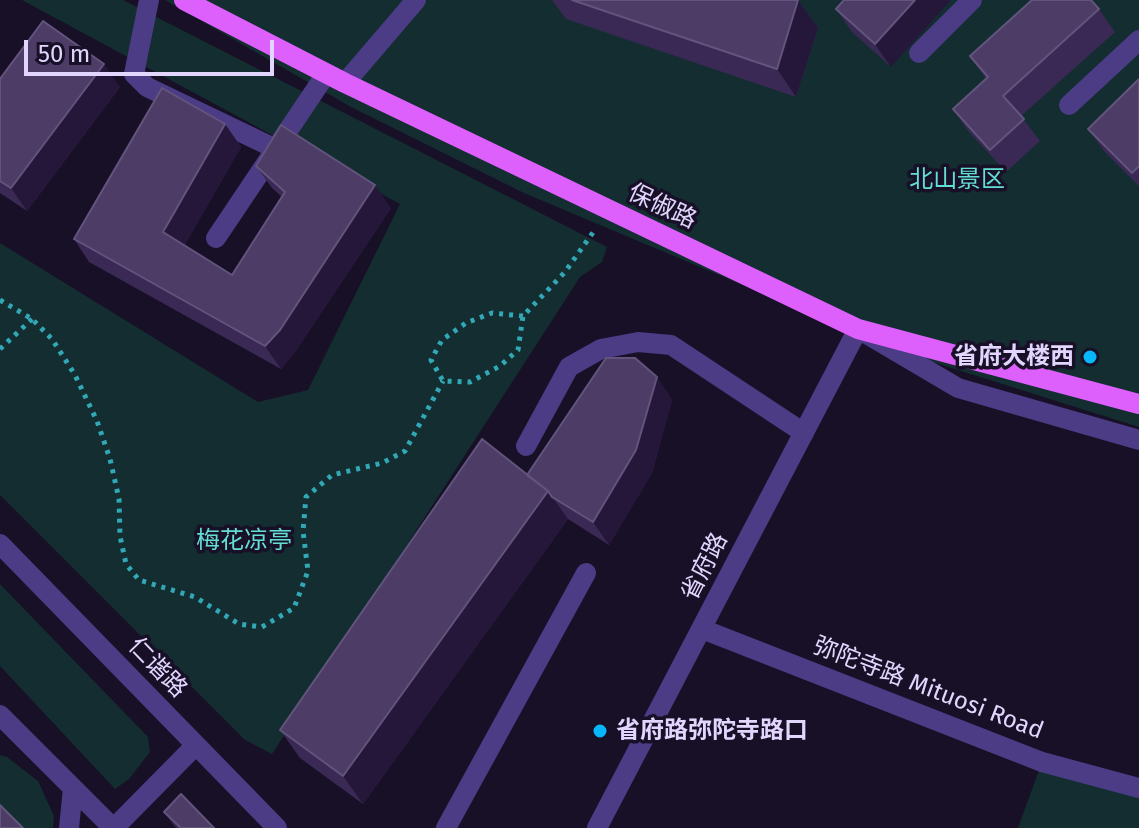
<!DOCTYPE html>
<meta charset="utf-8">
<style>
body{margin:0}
#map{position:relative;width:1139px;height:828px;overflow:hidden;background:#181027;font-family:"Fira Sans",sans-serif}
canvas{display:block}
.scale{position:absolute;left:24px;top:40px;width:250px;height:36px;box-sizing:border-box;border:4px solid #e2d6fe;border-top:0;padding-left:10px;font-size:24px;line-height:28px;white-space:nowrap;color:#e2d6fe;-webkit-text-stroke:6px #181027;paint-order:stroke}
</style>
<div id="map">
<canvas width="1139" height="828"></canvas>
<div class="scale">50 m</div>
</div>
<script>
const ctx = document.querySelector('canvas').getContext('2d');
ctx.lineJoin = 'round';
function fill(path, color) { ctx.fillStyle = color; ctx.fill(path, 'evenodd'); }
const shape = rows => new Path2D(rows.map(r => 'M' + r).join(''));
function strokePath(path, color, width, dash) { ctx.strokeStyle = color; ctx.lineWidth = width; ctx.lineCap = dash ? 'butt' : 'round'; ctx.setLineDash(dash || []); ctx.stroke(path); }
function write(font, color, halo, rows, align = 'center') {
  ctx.font = font + ' "Fira Sans","Noto Sans SC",sans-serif'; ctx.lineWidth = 7; ctx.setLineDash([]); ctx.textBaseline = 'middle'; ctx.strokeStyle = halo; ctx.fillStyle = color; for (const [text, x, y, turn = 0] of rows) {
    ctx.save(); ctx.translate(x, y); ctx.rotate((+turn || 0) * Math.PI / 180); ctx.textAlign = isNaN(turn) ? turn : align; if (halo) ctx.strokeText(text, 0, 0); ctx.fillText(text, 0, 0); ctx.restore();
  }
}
fill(shape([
 [22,0,123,0,607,247,602,262,580,277,272,754,245,740,0,495,0,243,258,402,308,390,400,204],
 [165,0,1139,0,1139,427,907,354,524,193,351,107],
 [0,584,148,737,150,752,129,779,115,789,0,666],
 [0,755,7,757,38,781,54,816,53,828,15,828,0,813],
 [1042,762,1139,788,1139,828,1018,828]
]), '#132d31');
strokePath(shape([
 [0,300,32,319,52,339,75,375,97,421,110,459,119,499,120,536,126,564,139,580,195,597,239,624,262,627,294,608,308,571,303,531,306,497,332,475,382,463,405,451,443,381],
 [523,316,492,313,466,323,442,340,431,360,443,381,470,382,500,366,518,350,523,316,565,272,594,231],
 [0,349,32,319]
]), '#32a8b7', 5, [4, 6]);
strokePath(shape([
 [149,0,134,74,147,87,276,149],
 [919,53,972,0],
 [345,83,416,0],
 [1069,105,1139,40],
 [216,238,326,74],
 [526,446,569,367,601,349,638,342,671,345,804,433],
 [0,544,277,828],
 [702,629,1042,762,1139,788],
 [0,715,113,828],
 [69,828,73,788],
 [114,828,196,745],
 [446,828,586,573],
 [597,828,858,329,958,388,1139,440]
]), '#4b3c85', 20);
strokePath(shape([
 [184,0,345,83,858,329,1139,404]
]), '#dd60fc', 20);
fill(shape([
 [552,0,798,0,818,28,796,97,566,19],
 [844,0,891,67,852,32,836,9],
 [1099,9,1115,32,1021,116,1040,141,1006,172,969,132,953,109,986,79,970,56],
 [0,79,120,87,27,211,0,193],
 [1139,79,1139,186,1104,151,1088,129],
 [225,124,241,147,184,246,232,275,282,197,272,188,256,166,391,208,295,352,281,369,89,262,74,239],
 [657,377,672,400,652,473,609,545,568,519,363,804,300,758,280,730,527,475],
 [164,812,214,828,176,828]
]), '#3a2954');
fill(shape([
 [798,0,818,28,796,97,777,69],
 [915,0,951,0,891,67,875,44],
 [104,64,120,87,27,211,11,188],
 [225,124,241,147,179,255,163,232],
 [375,185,391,208,295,352,281,369,265,346],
 [657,377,672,400,652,473,609,545,593,522],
 [548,491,568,519,363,804,343,776]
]), '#25173a');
const building = shape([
 [572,0,798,0,777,69,572,0],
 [844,0,915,0,875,44,836,9,844,0],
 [1032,0,1091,0,1099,9,1003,96,1024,119,990,150,953,109,988,77,970,56,1032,0],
 [43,21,104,64,11,188,0,181,0,79,43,21],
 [1139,79,1139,166,1132,173,1088,129,1139,79],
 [162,88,225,124,163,232,232,275,285,192,256,166,281,125,375,185,280,330,265,346,74,239,162,88],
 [606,358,635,358,657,377,636,450,593,522,552,497,548,491,527,475,606,358],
 [482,439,548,491,343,776,280,730,482,439],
 [181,794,214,828,181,828,164,812,181,794],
 [0,805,23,828,0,828,0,805]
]);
fill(building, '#4c3c66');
strokePath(building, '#63547e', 2);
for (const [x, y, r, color] of [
 [1090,357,8,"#06b7fb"],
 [600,731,8,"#06b7fb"]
]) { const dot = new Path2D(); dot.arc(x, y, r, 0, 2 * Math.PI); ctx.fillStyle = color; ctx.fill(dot); strokePath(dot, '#181027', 3); }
write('24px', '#63ded5', '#181027', [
 ["北山景区",957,180],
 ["梅花凉亭",244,541]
]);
write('24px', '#e2d6fe', '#181027', [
 ["保俶路",662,207,25],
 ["省府路",705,567,-63],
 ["仁谐路",157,668,46],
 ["弥陀寺路 Mituosi Road",928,689,21]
]);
write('bold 24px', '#e2d6fe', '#181027', [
 ["省府大楼西",1074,357],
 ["省府路弥陀寺路口",616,731,"left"]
], 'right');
</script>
